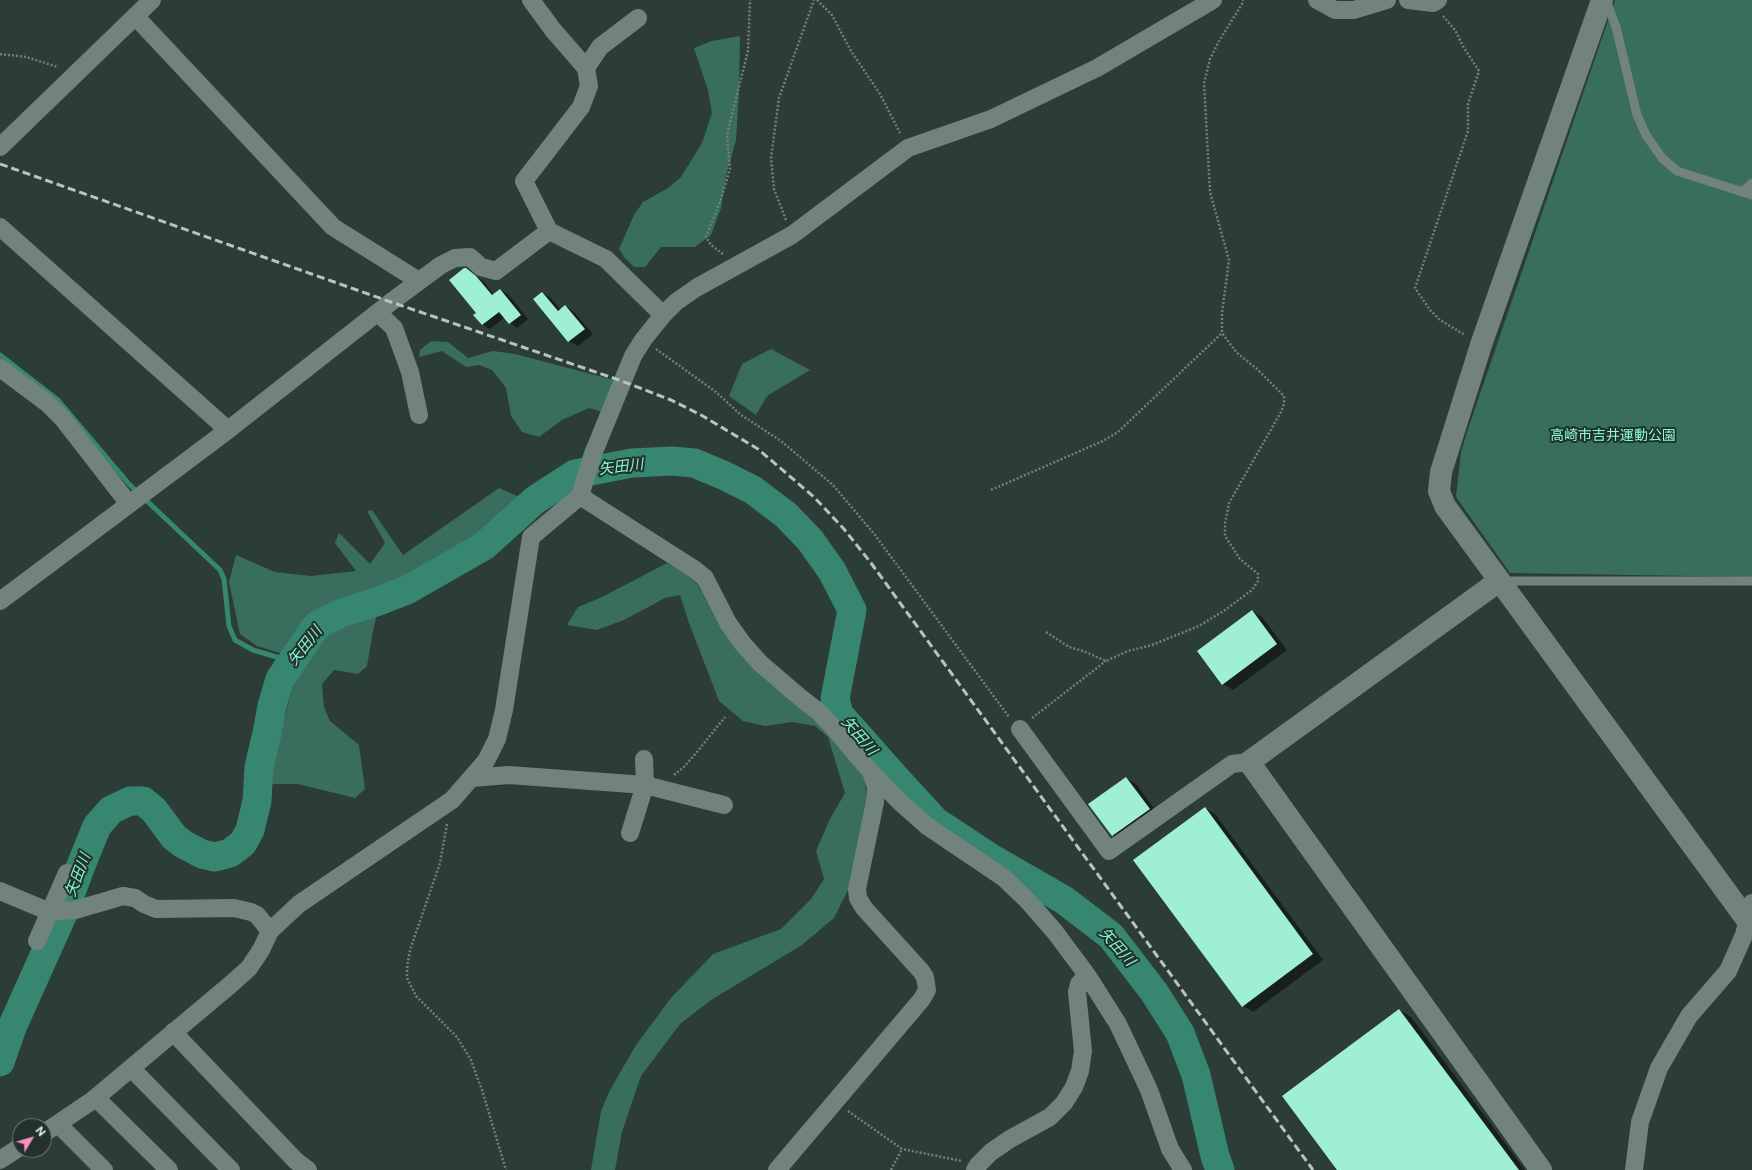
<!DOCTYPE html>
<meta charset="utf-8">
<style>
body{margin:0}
#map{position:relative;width:1752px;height:1170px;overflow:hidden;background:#2c3c36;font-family:"Public Sans",sans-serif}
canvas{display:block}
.north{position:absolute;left:12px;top:1118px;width:40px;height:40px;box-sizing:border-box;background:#22312c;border:1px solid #717e7a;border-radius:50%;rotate:52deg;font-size:11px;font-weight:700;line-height:16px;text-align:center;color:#e8f1ee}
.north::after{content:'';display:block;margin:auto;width:14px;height:18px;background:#fc8fc2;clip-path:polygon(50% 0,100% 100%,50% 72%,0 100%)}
</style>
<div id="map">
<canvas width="1752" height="1170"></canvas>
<div class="north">N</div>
</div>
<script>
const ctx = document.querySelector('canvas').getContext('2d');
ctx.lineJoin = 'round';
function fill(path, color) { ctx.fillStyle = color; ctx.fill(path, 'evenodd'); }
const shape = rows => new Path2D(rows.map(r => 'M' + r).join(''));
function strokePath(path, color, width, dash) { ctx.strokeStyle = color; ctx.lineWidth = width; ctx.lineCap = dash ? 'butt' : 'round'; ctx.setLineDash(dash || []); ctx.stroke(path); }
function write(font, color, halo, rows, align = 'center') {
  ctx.font = font + ' "Public Sans","Noto Sans JP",sans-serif'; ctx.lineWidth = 4; ctx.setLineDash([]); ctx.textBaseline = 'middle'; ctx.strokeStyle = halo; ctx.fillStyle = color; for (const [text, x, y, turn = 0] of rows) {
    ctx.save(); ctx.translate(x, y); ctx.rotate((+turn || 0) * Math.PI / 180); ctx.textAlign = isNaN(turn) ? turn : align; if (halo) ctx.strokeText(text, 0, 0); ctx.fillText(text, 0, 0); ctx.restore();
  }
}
fill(shape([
 [1615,0,1752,0,1752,577,1510,573,1456,497,1461,452,1467,432],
 [740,36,739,92,736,140,726,176,721,208,711,235,695,247,661,247,645,267,634,267,624,257,619,249,634,215,643,202,668,188,681,177,702,143,712,113,708,90,694,48,712,41],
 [431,341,448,342,468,358,493,351,515,354,618,381,603,412,589,408,562,420,539,437,522,432,511,416,506,388,492,370,479,365,466,367,442,351,419,357,420,350],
 [771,349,810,370,767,396,756,415,729,396,742,364],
 [499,488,526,500,483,535,443,558,384,586,373,631,367,666,358,674,334,670,322,684,324,707,330,721,359,745,365,789,355,798,298,784,267,784,300,659,257,646,240,634,229,582,236,555,275,572,311,576,356,571,335,543,339,533,370,564,385,543,367,511,372,510,403,555],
 [667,563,685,573,698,585,720,627,744,658,763,677,835,734,865,779,867,803,851,884,834,918,802,945,711,1000,680,1024,641,1076,622,1132,615,1170,591,1170,601,1111,610,1090,636,1045,671,998,713,954,781,929,811,899,824,879,816,851,830,819,845,793,828,737,815,726,792,722,765,726,743,721,719,701,689,623,680,595,665,598,624,620,597,630,567,625,578,607,602,597]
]), '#396d5d');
fill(shape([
 [466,269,484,282,494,295,500,290,508,294,528,319,517,328,510,323,505,317,490,329,483,325,475,315,478,313],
 [542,293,551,298,561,310,565,306,574,312,593,334,578,346,569,341],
 [1252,611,1262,617,1287,650,1233,690,1223,684],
 [1126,778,1136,784,1159,815,1123,841,1113,835],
 [1205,808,1215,814,1323,960,1253,1012,1243,1006],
 [1399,1010,1411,1017,1525,1170,1338,1170]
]), '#0007');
strokePath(shape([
 [0,355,58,400,129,484,220,570,224,579,229,626,235,640,253,650,280,658,292,659]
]), '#368670', 5);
strokePath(shape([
 [0,1062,13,1025,65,909,80,868,97,826,111,810,130,801,143,801,154,810,174,837,183,844,202,854,215,857,230,853,243,843,250,830,257,801,259,767,267,733,272,706,280,679,316,626,341,613,376,602,407,590,484,546,535,500,575,474,632,463,672,461,694,463,723,475,753,490,786,515,810,540,832,571,852,610,835,699,839,714,893,775,935,821,991,858,1064,900,1111,936,1154,992,1180,1033,1196,1075,1215,1156,1220,1170]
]), '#368670', 29);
fill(shape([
 [464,268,466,268,476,276,492,295,500,289,521,315,509,324,499,312,482,325,473,315,476,313,449,280],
 [542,292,558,311,565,305,585,329,568,342,533,299],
 [1252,610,1277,644,1222,685,1197,651],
 [1126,777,1150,809,1112,836,1088,804],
 [1205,807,1313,954,1242,1007,1133,860],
 [1399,1009,1519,1170,1337,1170,1282,1096]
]), '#9fefd5');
strokePath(shape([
 [817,0,832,15,851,51,880,94,900,133],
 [1443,16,1455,30,1464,48,1479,71,1468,104,1468,131,1415,288,1430,310,1440,320,1465,335],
 [0,54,26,57,58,67],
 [786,220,774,189,771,158,779,98,814,0],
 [723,254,711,245,706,237,721,199,730,169,727,134,748,51,750,0],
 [656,349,716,392,741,415,781,441,833,485,875,535,1009,717],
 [991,490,1103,441,1118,432,1222,333],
 [1046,632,1069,647,1083,651,1106,661,1128,651,1152,645,1199,626,1225,610,1252,590,1258,581,1258,574,1240,559,1225,536,1225,524,1229,503,1281,412,1284,404,1284,396,1256,368,1237,353,1222,333,1222,313,1229,260,1210,192,1204,83,1210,59,1219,41,1242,4,1243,0],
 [1032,718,1106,661],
 [674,775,684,767,697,752,725,717],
 [447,824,440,863,410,950,407,968,407,978,416,996,457,1037,471,1060,482,1090,506,1170],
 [848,1111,902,1149,962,1161],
 [891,1170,902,1149]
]), '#727f7a', 2.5, [2, 2]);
strokePath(shape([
 [1606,0,1616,27,1637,115,1646,135,1662,158,1677,171,1752,195],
 [1742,192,1752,183],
 [1501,581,1752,581]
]), '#71837c', 9);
strokePath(shape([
 [531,0,553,30,586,68],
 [1317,0,1335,10,1354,10,1387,0],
 [1408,0,1433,3,1438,0],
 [135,16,333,227,419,281],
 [638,18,600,47,586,68,589,86,581,107,524,181,549,231,606,259,663,315],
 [0,147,152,0],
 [0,227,228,430],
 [378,313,394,328,410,372,419,415],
 [0,368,47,403,63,419,129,504],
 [580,496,694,569,705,578,728,623,743,644,760,663,802,699,819,712,833,727,871,772,876,787,875,802,857,889,858,898,864,908,921,971,925,977,927,990,922,999,777,1170],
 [0,601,228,430,391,302,441,265,455,258,470,257,481,267,496,271,549,231],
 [1020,729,1109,851,1232,764,1249,762],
 [872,773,900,802,927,826,1004,878,1028,901,1055,932,1087,975,1118,1024,1149,1090,1170,1149,1183,1170],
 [472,778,509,775,645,785,724,805],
 [630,833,645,785,644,759],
 [0,891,50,912,75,910,123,896,135,898,144,904,156,909,234,908,251,912,257,915,270,931],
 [37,941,67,873],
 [173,1032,296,1161,308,1170],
 [131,1068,231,1170],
 [96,1098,169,1170],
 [58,1124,104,1170],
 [44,1133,93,1100,230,985,249,968,261,950,270,931,299,904,452,800,486,761,497,739,504,710,531,537,580,496,593,454,633,356,643,340,663,315,676,302,696,288,792,235,908,148,991,119,1097,68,1213,0],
 [0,1160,20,1147],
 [975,1170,978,1165,991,1152,1010,1139,1050,1117,1064,1103,1074,1087,1080,1071,1083,1051,1077,992,1079,984,1087,975],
 [1634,1170,1640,1122,1659,1068,1689,1016,1728,971,1744,935,1752,903]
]), '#71837c', 18);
strokePath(shape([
 [1602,0,1481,345,1441,472,1439,491,1445,506,1747,920],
 [1499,581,1249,762,1541,1170]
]), '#71837c', 22);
strokePath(shape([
 [0,164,391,302,619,380,671,400,701,415,758,449,814,497,844,529,871,563,1313,1170]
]), '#b9c4c0', 3, [8, 4]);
write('14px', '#88fbd8', '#22312c', [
 ["高崎市吉井運動公園",1613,436]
]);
write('italic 15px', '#83f5d2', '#22312c', [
 ["矢田川",621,467,-7],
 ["矢田川",305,646,-52],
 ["矢田川",859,736,49],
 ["矢田川",78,875,-69],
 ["矢田川",1117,947,48]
]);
</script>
